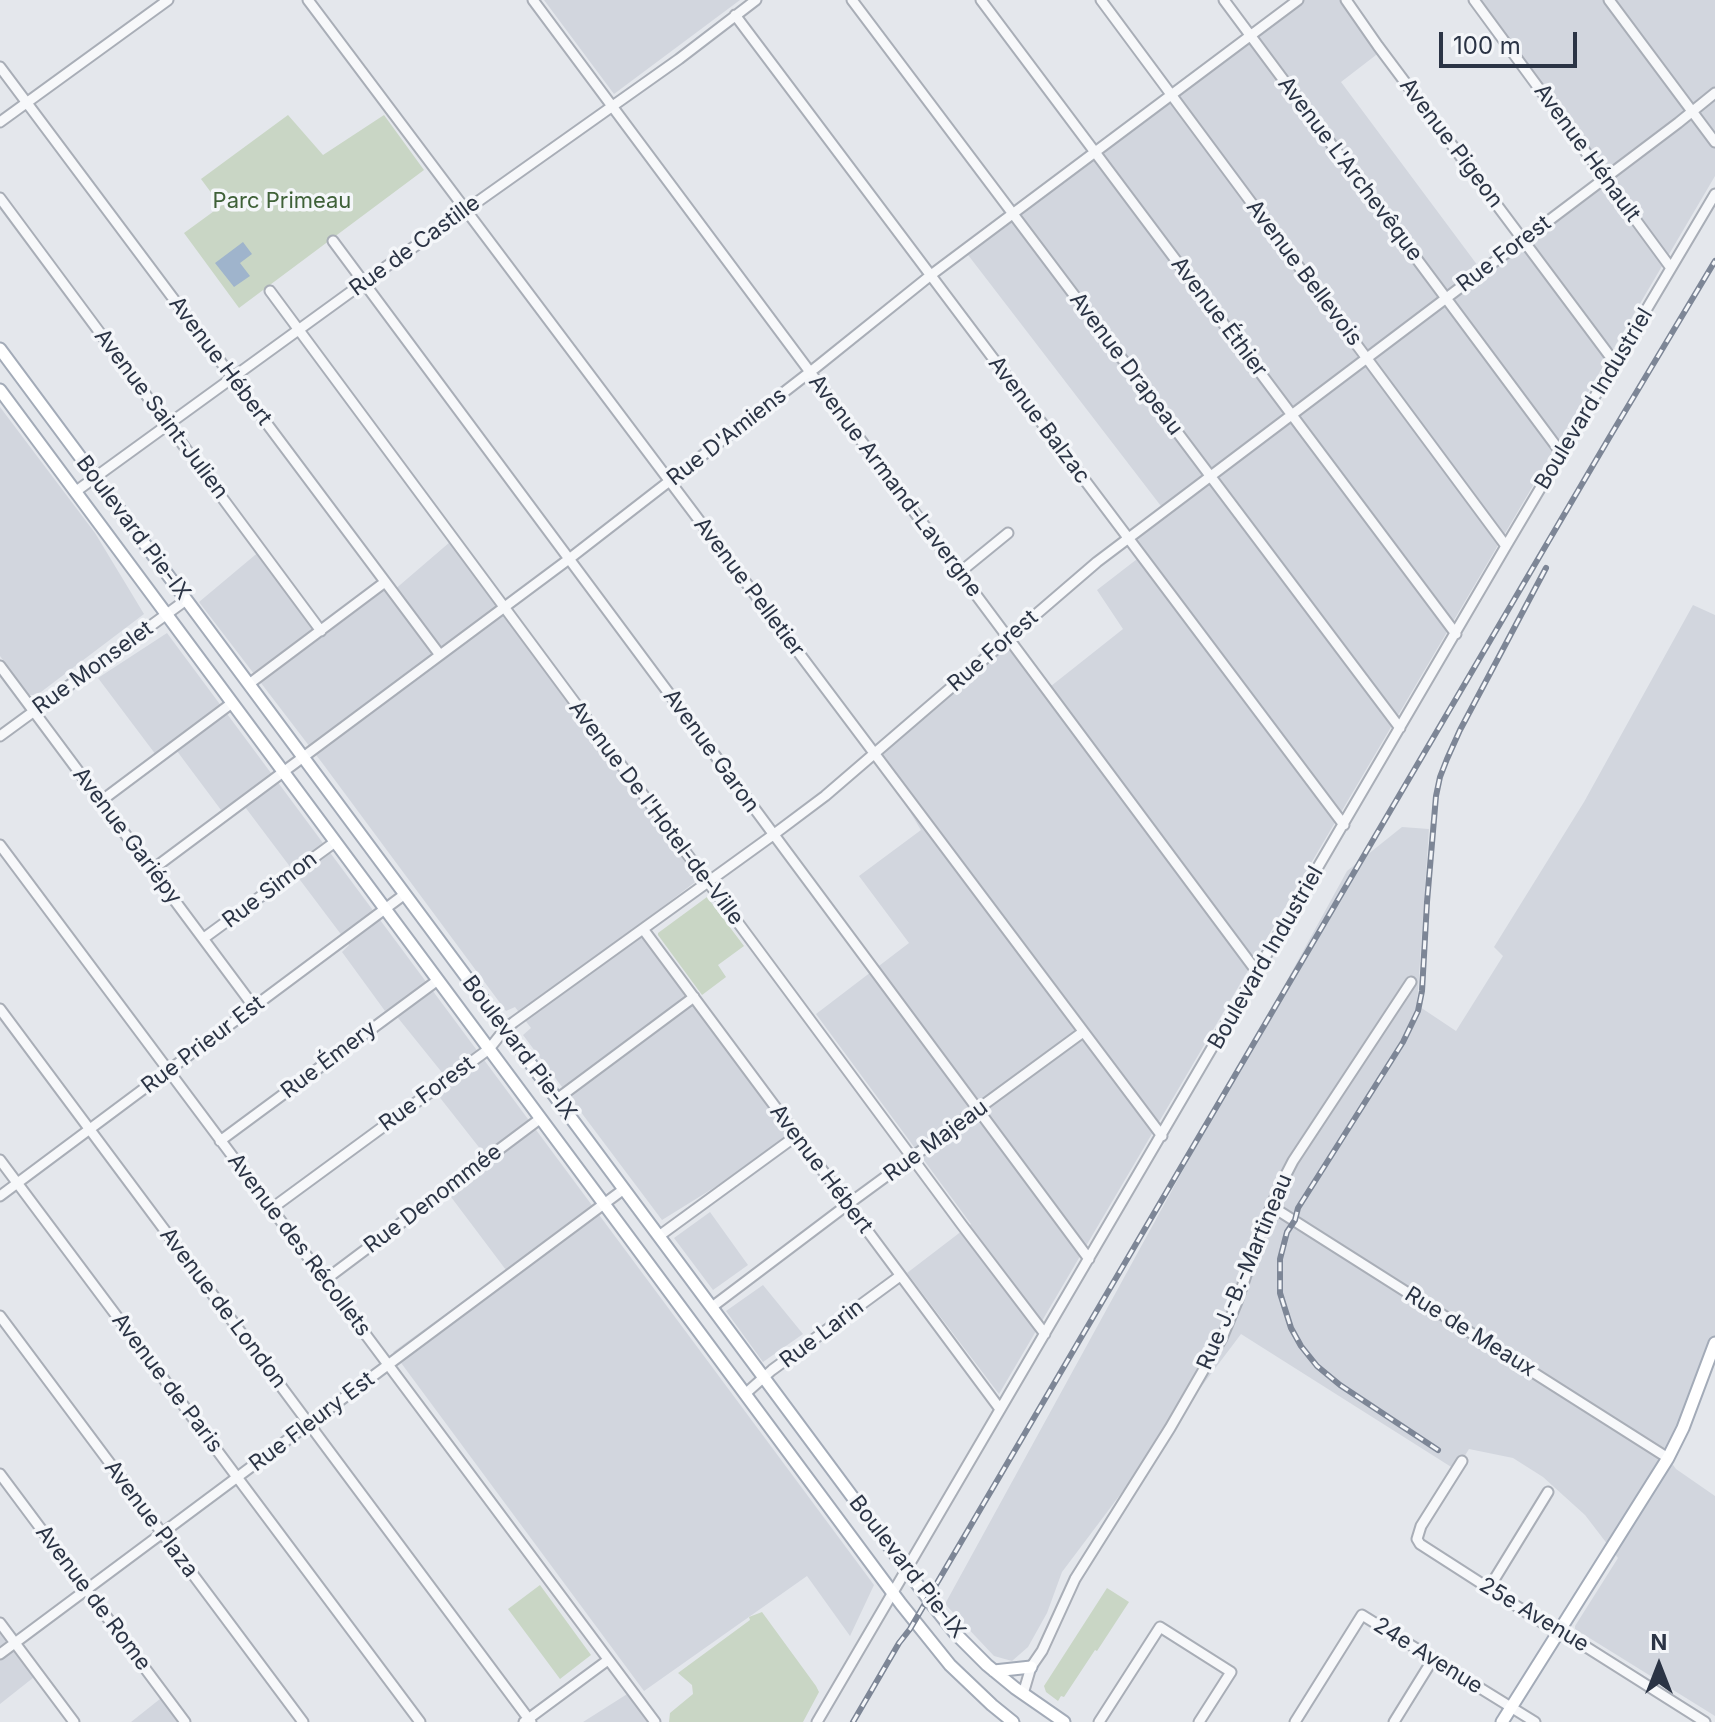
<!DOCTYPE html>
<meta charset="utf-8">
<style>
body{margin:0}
#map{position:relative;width:1715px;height:1722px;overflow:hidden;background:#e4e7ec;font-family:Inter,sans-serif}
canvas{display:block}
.north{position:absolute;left:1619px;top:1626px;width:80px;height:80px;-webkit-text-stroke:6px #f4f6f9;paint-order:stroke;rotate:0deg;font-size:22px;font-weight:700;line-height:32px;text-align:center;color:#2b3445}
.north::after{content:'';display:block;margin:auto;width:28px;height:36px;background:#2b3445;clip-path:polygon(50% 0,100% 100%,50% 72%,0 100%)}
.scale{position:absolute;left:1439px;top:32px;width:138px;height:36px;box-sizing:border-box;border:4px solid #2b3445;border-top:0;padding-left:10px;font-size:24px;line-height:28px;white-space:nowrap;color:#2b3445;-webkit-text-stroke:6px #f4f6f9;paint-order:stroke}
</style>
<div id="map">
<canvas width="1715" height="1722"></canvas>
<div class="north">N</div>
<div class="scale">100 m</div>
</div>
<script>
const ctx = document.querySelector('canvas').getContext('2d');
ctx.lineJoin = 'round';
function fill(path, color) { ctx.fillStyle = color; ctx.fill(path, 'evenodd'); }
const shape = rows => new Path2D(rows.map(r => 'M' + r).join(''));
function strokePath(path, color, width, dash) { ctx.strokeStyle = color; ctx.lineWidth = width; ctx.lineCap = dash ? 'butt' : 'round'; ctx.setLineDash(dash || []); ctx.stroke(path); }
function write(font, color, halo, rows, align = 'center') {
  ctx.font = font + ' Inter,sans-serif'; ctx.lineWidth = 7; ctx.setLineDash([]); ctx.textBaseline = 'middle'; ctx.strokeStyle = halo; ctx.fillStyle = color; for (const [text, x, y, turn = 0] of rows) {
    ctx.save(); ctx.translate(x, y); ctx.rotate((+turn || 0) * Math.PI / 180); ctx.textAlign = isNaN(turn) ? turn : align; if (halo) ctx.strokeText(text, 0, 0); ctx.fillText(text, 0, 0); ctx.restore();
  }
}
fill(shape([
 [544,0,740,0,614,94],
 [1298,0,1346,0,1378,46,1376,55,1341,82,1481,270,1605,178,1474,0,1715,0,1715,176,999,1394,907,1273,971,1224,816,1014,909,943,859,876,921,830,874,753,1008,639,1046,690,1123,629,1097,590,1141,556,1128,538,1164,510,965,251],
 [0,407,95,533,144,614,37,695,28,695,0,656],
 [450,542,699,879,635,928,794,1138,662,1220,523,1035,531,1028,515,1007,506,1011,323,764,199,602,261,550,322,631,385,582,393,591],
 [1693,605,1715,615,1715,1345,1668,1458,1676,1469,1715,1496,1715,1716,1575,1629,1575,1626,1618,1558,1585,1515,1543,1477,1513,1458,1469,1449,1456,1470,1241,1334,1062,1572,1047,1613,1028,1647,1012,1661,994,1656,945,1604,1347,871,1402,827,1429,829,1417,1005,1456,1031,1503,956,1494,947,1584,802],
 [167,633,874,1585,850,1636,807,1576,644,1691,393,1352,506,1270,448,1193,489,1160,430,1085,444,1075,390,1008,385,1011,342,952,349,945,239,799,221,810,171,743,156,755,98,678],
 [710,1212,748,1265,713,1290,674,1238],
 [763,1285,803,1334,763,1362,726,1311],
 [0,1619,43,1670,0,1704],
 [632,1691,655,1722,583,1722],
 [165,1695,185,1722,131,1722]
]), '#d2d6de');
fill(shape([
 [288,115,323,155,384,115,424,170,239,308,184,233,221,206,201,179],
 [707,897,744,946,718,965,726,977,702,995,658,935,658,933],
 [540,1585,591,1655,560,1679,508,1609],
 [1107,1588,1129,1602,1097,1651,1095,1650,1064,1697,1061,1696,1058,1701,1046,1692,1044,1686],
 [762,1612,816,1686,819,1692,803,1722,669,1722,670,1713,693,1694,692,1685,678,1673,750,1620,749,1617]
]), '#c9d6c5');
fill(shape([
 [243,242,252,254,240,263,250,276,234,287,215,263]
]), '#9fb4cc');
const minor = shape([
 [308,0,1162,1136],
 [533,0,1257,972],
 [852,0,1400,728],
 [981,0,1456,634],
 [1101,0,1506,546],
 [1224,0,1562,454],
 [1346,0,1378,46,1615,363],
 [1474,0,1671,268],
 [1609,0,1715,142],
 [735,15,1344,825],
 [0,67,440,655],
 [0,122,168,0],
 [0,198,321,631],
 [333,241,1089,1259],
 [270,291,962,1225,1045,1334],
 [75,492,363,283,679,59,756,0],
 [959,573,1008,533],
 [0,666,254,1007],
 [249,684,385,582],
 [0,736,186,600],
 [101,801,232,703],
 [0,845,655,1722],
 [153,869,569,559,819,365,931,275,1298,0],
 [643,929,1000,1409],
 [204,938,335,842],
 [0,1009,531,1722],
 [557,1099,694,997],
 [220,1141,438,980],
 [0,1160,420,1722],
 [0,1196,405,894],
 [1271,1206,1668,1458],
 [271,1209,489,1049,505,1029,514,1022,773,835,825,796,1097,562,1678,123,1715,93],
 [659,1236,796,1136],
 [325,1280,541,1118],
 [712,1307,847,1205,1083,1032],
 [0,1316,303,1722],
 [745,1394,772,1370,900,1276],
 [1462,1461,1421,1526,1417,1539,1420,1544,1546,1625,1572,1638,1705,1722],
 [0,1474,185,1722],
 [1489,1588,1548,1492],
 [0,1623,74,1722],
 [0,1654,624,1189],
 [1023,1694,1031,1667,1042,1651,1075,1579,1170,1428,1222,1338,1237,1302,1260,1234,1278,1190,1293,1161,1411,982],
 [524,1722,608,1660],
 [817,1722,1506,546,1715,194],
 [1099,1722,1160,1627,1231,1672,1199,1722],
 [1295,1722,1362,1615,1535,1722],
 [1394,1722,1433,1659]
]);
const major = shape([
 [0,349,932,1604,955,1633,987,1665,1015,1688,1064,1722],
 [0,390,901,1604,950,1665,992,1705,1013,1722],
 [994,1671,1031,1667],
 [1502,1722,1668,1458,1683,1428,1715,1343]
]);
strokePath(minor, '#a9aeb7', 13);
strokePath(major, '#a3abb8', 15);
strokePath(minor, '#f7f8fa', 9);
strokePath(major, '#fff', 11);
const rail = shape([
 [1438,1450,1340,1385,1317,1366,1301,1346,1291,1328,1280,1293,1280,1259,1287,1232,1295,1220,1298,1208,1403,1042,1418,1011,1422,991,1427,902,1436,796,1440,777,1447,759,1460,730,1546,568],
 [853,1722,899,1643,910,1629,1609,438,1715,261]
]);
strokePath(rail, '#7d8696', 6);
strokePath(rail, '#f4f6f9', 3, [9]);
write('22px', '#2b3445', '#f4f6f9', [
 ["Avenue Pigeon",1451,143,53],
 ["Avenue Hénault",1587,153,54],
 ["Avenue L'Archevêque",1350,169,53],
 ["Rue de Castille",415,246,-36],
 ["Rue Forest",1504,254,-37],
 ["Avenue Bellevois",1304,273,53],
 ["Avenue Éthier",1219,317,53],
 ["Avenue Hébert",220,361,53],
 ["Avenue Drapeau",1126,364,53],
 ["Boulevard Industriel",1594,399,-59],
 ["Avenue Saint-Julien",161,414,53],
 ["Avenue Balzac",1039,420,53],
 ["Rue D'Amiens",727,437,-38],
 ["Avenue Armand-Lavergne",895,486,53],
 ["Boulevard Pie-IX",133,528,53],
 ["Avenue Pelletier",749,587,53],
 ["Rue Forest",993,651,-41],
 ["Rue Monselet",93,668,-36],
 ["Avenue Garon",711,751,54],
 ["Avenue De l'Hotel-de-Ville",656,813,53],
 ["Avenue Gariépy",127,836,53],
 ["Rue Simon",270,890,-37],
 ["Boulevard Industriel",1266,958,-60],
 ["Rue Prieur Est",203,1045,-37],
 ["Boulevard Pie-IX",519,1048,53],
 ["Rue Émery",329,1060,-37],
 ["Rue Forest",427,1094,-36],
 ["Rue Majeau",936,1141,-36],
 ["Avenue Hébert",821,1169,53],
 ["Rue Denommée",433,1199,-37],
 ["Avenue des Récollets",299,1245,53],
 ["Rue J.-B.-Martineau",1245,1272,-67],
 ["Avenue de London",223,1308,53],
 ["Rue de Meaux",1470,1332,32],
 ["Rue Larin",822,1334,-37],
 ["Avenue de Paris",167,1383,53],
 ["Rue Fleury Est",312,1422,-37],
 ["Avenue Plaza",151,1519,53],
 ["Boulevard Pie-IX",907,1567,52],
 ["Avenue de Rome",93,1598,53],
 ["25e Avenue",1534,1615,31],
 ["24e Avenue",1428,1656,32]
]);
write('22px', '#3f6138', '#f4f6f9', [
 ["Parc Primeau",282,201]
]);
</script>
